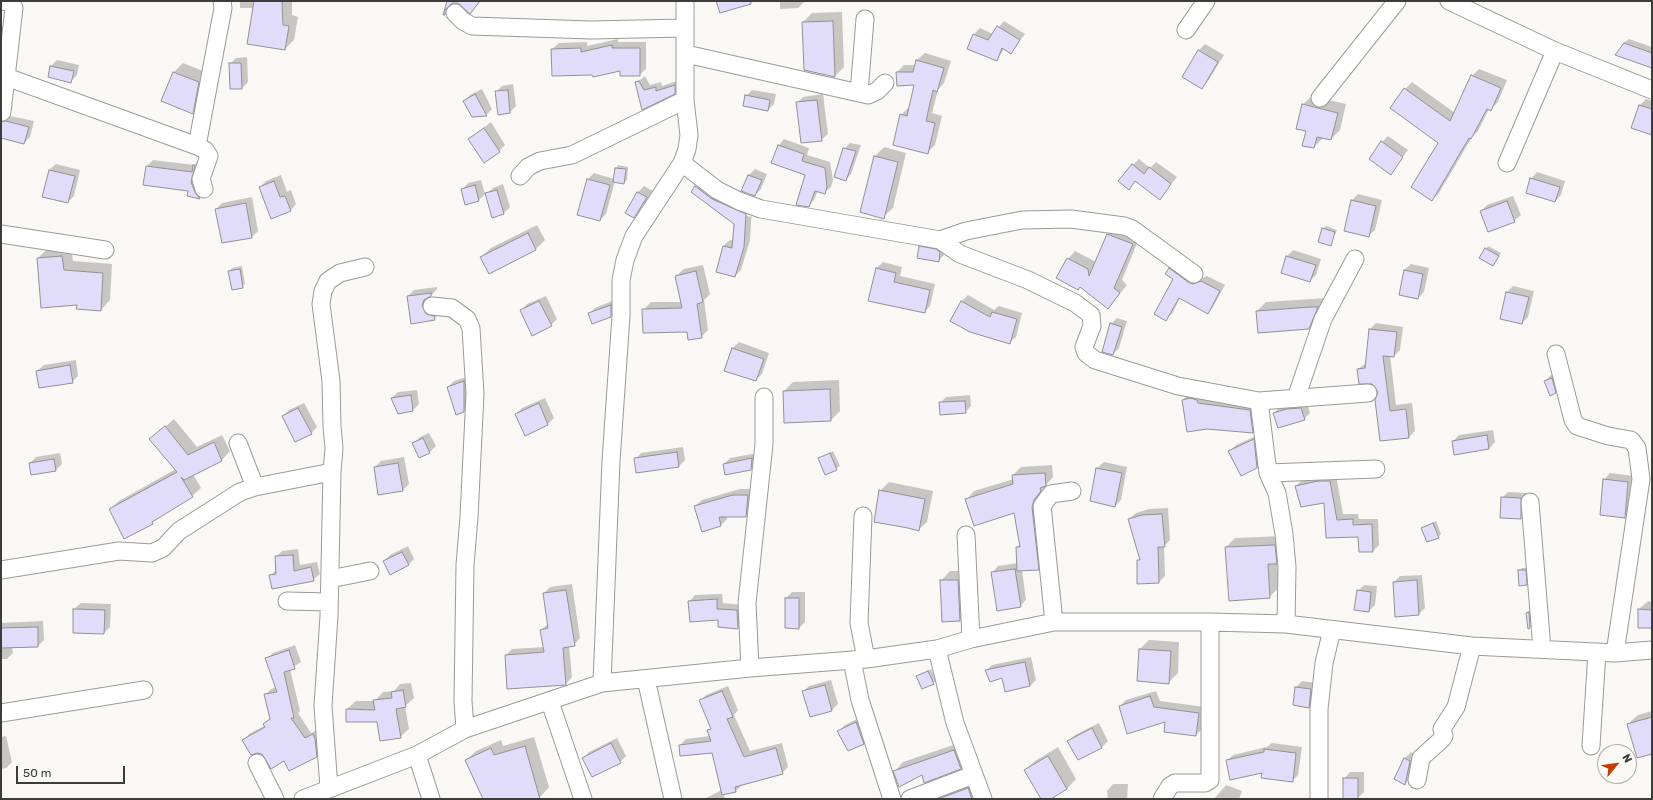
<!DOCTYPE html>
<style>
body{margin:0}
#map{position:relative;width:1653px;height:800px;overflow:hidden;background:#faf8f4;font-family:Rubik,sans-serif}
canvas{display:block}
.frame{position:absolute;inset:0;border:2px solid #3c3c3a;pointer-events:none}
.north{position:absolute;left:1597px;top:744px;width:40px;height:40px;box-sizing:border-box;background:#faf8f4;border:1px solid #aeadaa;border-radius:50%;rotate:61deg;font-size:11px;font-weight:700;line-height:16px;text-align:center;color:#3c3c3a}
.north::after{content:'';display:block;margin:auto;width:14px;height:18px;background:#c33d00;clip-path:polygon(50% 0,100% 100%,50% 72%,0 100%)}
.scale{position:absolute;left:16px;top:766px;width:109px;height:18px;box-sizing:border-box;border:2px solid #3c3c3a;border-top:0;padding-left:5px;font-size:12px;line-height:14px;white-space:nowrap;color:#3c3c3a;-webkit-text-stroke:3px #faf8f4;paint-order:stroke}
</style>
<div id="map">
<canvas width="1653" height="800"></canvas>
<div class="frame"></div>
<div class="north">N</div>
<div class="scale">50 m</div>
</div>
<script>
const ctx = document.querySelector('canvas').getContext('2d');
ctx.lineJoin = 'round';
function fill(path, color) { ctx.fillStyle = color; ctx.fill(path, 'evenodd'); }
const shape = rows => new Path2D(rows.map(r => 'M' + r).join(''));
function strokePath(path, color, width, dash) { ctx.strokeStyle = color; ctx.lineWidth = width; ctx.lineCap = dash ? 'butt' : 'round'; ctx.setLineDash(dash || []); ctx.stroke(path); }
fill(shape([
 [240,1,292,1,292,15,298,17,294,40,285,49,254,8,240,8],
 [448,1,481,1,470,12,462,5,453,2,452,7,445,14],
 [780,1,804,1,804,2,798,8,780,9],
 [842,12,844,67,835,76,805,69,803,22,812,13],
 [1004,21,1025,34,1011,52,1005,48,996,60,968,48,974,34,980,28,993,34],
 [618,39,618,42,646,42,646,69,639,75,552,49,559,43,587,42,587,46],
 [1629,39,1652,47,1652,67,1624,43],
 [1205,44,1224,55,1208,81,1202,87,1184,76,1199,50],
 [925,53,951,61,944,83,938,90,932,113,942,116,935,145,927,153,901,115,908,108,910,108,915,84,897,72,904,65,916,65,917,60],
 [247,57,248,82,242,88,230,64,236,58],
 [57,60,79,65,77,75,71,81,49,76,51,66],
 [183,63,208,73,202,104,193,113,162,101,174,72],
 [1479,69,1507,80,1498,102,1491,109,1489,109,1478,131,1472,137,1439,193,1432,200,1439,143,1405,89,1412,82,1455,113,1472,76],
 [645,76,650,85,661,82,662,86,680,80,680,87,674,93,643,108,636,83],
 [513,84,516,106,510,112,499,113,496,92,502,86],
 [482,89,492,109,486,115,464,101,470,95],
 [752,90,776,94,774,104,768,110,746,96],
 [823,94,828,134,821,140,797,103,803,97],
 [1312,96,1346,104,1340,130,1331,139,1323,138,1314,147,1307,130,1302,105],
 [1646,99,1652,101,1652,134,1640,105],
 [5,115,34,121,30,137,24,143,1,137,1,119],
 [491,122,505,145,499,151,469,139],
 [1388,136,1408,150,1391,173,1382,142],
 [784,139,809,148,807,155,830,162,833,180,831,187,825,192,818,190,814,200,808,206,806,174,773,162,779,145],
 [850,143,861,145,851,174,845,180,844,149],
 [884,147,906,153,893,208,883,217,875,156],
 [1139,159,1150,168,1156,162,1177,177,1160,198,1136,181,1129,188,1133,165],
 [153,160,194,165,200,160,206,192,200,198,189,196,190,190,147,166],
 [56,164,80,170,74,196,68,202,44,196,49,170],
 [618,165,628,167,627,180,624,183,615,181,606,214,600,220,588,179,594,173,614,179,616,168],
 [755,169,767,174,761,189,755,195,743,190,749,175],
 [1537,172,1565,181,1561,195,1555,201,1531,179],
 [281,175,287,192,291,190,296,204,290,211,260,187,266,181],
 [481,180,485,194,479,200,462,190,468,183],
 [702,180,752,208,750,240,741,270,735,276,717,271,723,246,730,240,734,241,735,224,692,192],
 [716,199,751,215,750,217,719,203],
 [503,184,510,207,504,213,493,217,486,194,493,188],
 [644,186,653,191,634,217,627,212,638,192],
 [1358,194,1382,200,1375,230,1368,236,1352,200],
 [1513,196,1521,215,1514,221,1481,211,1487,205],
 [252,197,258,231,252,237,216,209,222,203],
 [537,225,545,240,536,249,481,257,491,248],
 [1326,226,1337,230,1330,245,1323,229],
 [1115,227,1140,236,1122,280,1127,285,1108,308,1081,286,1068,259,1075,251,1096,262,1108,234],
 [926,241,946,246,944,255,938,261,920,247],
 [1488,246,1501,253,1493,265,1486,249],
 [71,247,73,261,112,264,110,300,101,310,78,304,38,258,47,249],
 [1293,250,1321,259,1316,275,1310,281,1282,272,1287,256],
 [883,262,902,267,900,276,935,284,930,306,924,312,877,268],
 [1175,263,1200,279,1207,276,1225,285,1213,307,1208,313,1180,298,1172,314,1166,319,1174,279,1169,269],
 [1411,264,1429,268,1424,292,1418,298,1404,270],
 [703,265,710,294,704,300,708,330,701,337,644,309,651,302,682,302,676,276,684,269],
 [242,266,245,284,242,287,229,271,232,268],
 [1513,286,1534,291,1528,317,1522,323,1507,292],
 [437,287,437,289,428,299,432,308,440,313,434,319,412,322,408,296,414,290],
 [968,295,994,310,999,306,1022,313,1016,337,1009,343,962,301],
 [546,296,557,319,551,325,521,311,527,304],
 [1327,298,1318,319,1308,328,1257,311,1266,302],
 [617,299,617,310,610,316,589,314,595,308],
 [1117,318,1127,321,1119,348,1113,354,1111,324],
 [1376,323,1403,327,1400,350,1394,356,1390,355,1396,405,1412,403,1415,431,1409,437,1381,440,1379,392,1358,369,1366,363,1370,329],
 [739,342,769,353,762,374,756,380,733,348],
 [76,360,78,376,72,382,37,371,44,365],
 [1558,372,1561,386,1555,393,1545,381,1551,375],
 [470,376,470,405,464,411,448,387,454,381],
 [839,380,840,411,831,420,784,391,793,382],
 [417,390,419,404,413,410,392,398,398,392],
 [1191,391,1258,401,1261,424,1253,432,1183,400],
 [970,395,971,406,965,412,940,403,946,397],
 [545,398,554,418,548,424,525,434,516,414,522,408],
 [1307,402,1310,413,1304,419,1274,413,1280,407],
 [304,403,317,427,311,433,283,416,289,410],
 [174,419,197,447,222,435,230,451,222,460,193,474,201,488,192,496,159,516,152,523,110,509,119,501,176,469,151,439],
 [1493,430,1495,442,1489,449,1453,441,1459,435],
 [429,433,436,446,430,452,420,457,413,444,420,437],
 [1260,434,1263,461,1257,467,1230,451,1236,445],
 [683,447,685,460,679,466,635,459,641,453],
 [833,451,840,466,826,474,819,459],
 [60,453,62,464,56,470,32,474,30,463,36,457],
 [758,453,757,462,751,469,724,464,730,458],
 [404,457,409,484,403,490,375,467,381,461],
 [1104,462,1127,467,1121,500,1115,506,1091,501,1097,468],
 [1052,465,1053,477,1041,491,1039,499,1046,561,1038,569,1022,570,1026,600,1020,606,992,573,998,566,1018,563,1017,547,1020,544,1015,512,967,499,974,491,1014,479,1013,475,1021,467],
 [1610,473,1634,476,1631,511,1624,517,1604,480],
 [1336,475,1343,514,1358,514,1359,519,1378,519,1379,545,1373,551,1359,536,1327,537,1325,502,1296,486,1302,480],
 [889,482,933,491,927,522,918,530,880,491],
 [740,489,754,489,752,510,746,516,726,516,727,519,721,525,695,506,702,500],
 [1508,492,1527,493,1527,512,1521,518,1502,498],
 [1168,508,1170,540,1164,546,1165,576,1159,582,1138,561,1140,558,1129,519,1136,513,1149,509],
 [1436,521,1441,534,1438,537,1422,528],
 [1284,536,1286,553,1277,562,1279,588,1269,597,1226,547,1235,538],
 [408,546,414,559,408,565,384,561,390,555],
 [298,549,300,565,317,562,320,574,313,580,270,576,276,570,276,557,282,551],
 [1522,568,1528,568,1529,582,1526,585,1519,571],
 [950,571,967,571,969,611,960,620,941,581],
 [1422,575,1425,608,1419,614,1394,582,1400,576],
 [572,584,580,638,574,645,569,646,572,677,566,684,506,655,512,649,544,647,541,630,548,624,544,593,550,587],
 [1364,585,1377,586,1375,605,1369,611,1358,591],
 [792,592,805,592,805,622,799,628,786,598],
 [722,594,723,603,743,605,744,622,738,628,689,602,695,595],
 [1648,601,1652,602,1652,627,1639,609],
 [81,603,111,604,110,627,104,633,74,609],
 [1533,607,1536,621,1530,627,1527,613],
 [43,621,44,640,38,646,12,647,13,653,7,659,1,659,1,623],
 [1149,640,1179,642,1178,673,1168,683,1138,680,1140,649],
 [295,645,301,662,290,669,300,711,298,713,311,733,319,729,322,750,316,756,284,760,263,754,243,741,249,734,266,725,265,724,270,718,265,695,271,689,276,687,267,659,273,653],
 [1031,657,1036,680,1030,686,1006,690,1003,676,987,670,992,665],
 [931,669,936,681,933,683,918,676],
 [831,680,838,704,832,710,810,716,803,692,809,686],
 [1302,681,1317,683,1315,700,1309,707,1296,687],
 [411,683,414,698,405,706,409,729,400,737,378,721,347,709,356,701,375,701,383,692,394,691,400,684],
 [728,686,738,710,734,715,750,751,782,743,788,767,782,773,742,785,736,791,723,794,726,799,704,799,722,790,712,752,680,745,686,739,710,736,708,731,711,728,700,701,706,695],
 [1156,691,1160,701,1205,707,1202,729,1196,735,1167,721,1120,706,1126,700],
 [1652,711,1652,753,1628,724,1638,715],
 [863,716,869,737,863,743,839,731,845,725],
 [1099,723,1108,741,1102,747,1069,741,1075,735],
 [6,736,12,762,6,768,1,769,1,737],
 [534,737,549,787,540,797,532,799,484,799,466,760,476,751,501,740,503,746],
 [617,738,626,756,620,762,583,758,589,752],
 [962,742,969,759,961,768,925,782,922,773,895,771,903,762],
 [1272,743,1302,747,1298,775,1292,781,1227,761,1233,755,1267,747],
 [1058,747,1076,779,1067,789,1049,799,1042,799,1025,770,1035,761],
 [1411,752,1416,755,1411,778,1405,784,1395,779,1405,758],
 [1350,772,1364,772,1364,792,1358,798,1344,779],
 [979,777,991,799,920,799],
 [1113,784,1128,784,1127,799,1108,799,1107,791],
 [1226,785,1242,791,1239,799,1214,799]
]), '#0003');
const building = shape([
 [254,1,282,1,283,25,289,26,285,50,247,44,254,1],
 [447,1,480,1,470,14,458,3,452,3,445,10,445,15,443,15,447,1],
 [716,1,751,1,751,4,720,13,716,1],
 [833,21,835,77,804,70,802,22,833,21],
 [997,26,1020,40,1011,54,1002,48,997,61,967,49,973,34,988,40,997,26],
 [1624,43,1652,53,1652,68,1615,55,1624,43],
 [612,45,612,48,640,48,640,76,620,76,620,71,593,77,592,75,552,76,551,49,581,48,581,52,612,45],
 [1198,50,1218,62,1202,89,1182,77,1198,50],
 [916,60,944,68,937,92,933,90,926,121,935,123,928,154,893,145,900,114,907,116,914,85,897,86,896,72,913,72,916,60],
 [229,63,241,63,242,89,230,89,229,63],
 [50,66,74,71,71,83,48,77,50,66],
 [173,72,199,82,193,114,161,101,173,72],
 [1471,75,1501,88,1491,111,1487,109,1471,139,1469,138,1432,201,1411,187,1438,143,1390,108,1404,88,1450,121,1471,75],
 [639,81,644,90,656,87,656,91,675,85,675,94,642,110,635,82,639,81],
 [508,90,510,113,498,115,495,91,508,90],
 [475,94,487,116,472,117,463,101,475,94],
 [745,95,770,100,768,111,743,106,745,95],
 [817,100,822,141,801,143,796,102,817,100],
 [1302,104,1338,113,1331,140,1317,137,1314,148,1302,146,1306,131,1296,129,1302,104],
 [1639,105,1652,109,1652,135,1631,128,1639,105],
 [6,121,29,127,24,144,1,138,1,122,6,121],
 [484,128,500,152,484,163,468,139,484,128],
 [1381,141,1403,157,1391,175,1369,159,1381,141],
 [778,145,804,154,802,161,825,168,827,187,825,194,815,191,809,207,796,205,805,175,771,163,778,145],
 [843,148,856,151,846,181,834,177,843,148],
 [874,156,898,162,884,219,860,212,874,156],
 [1132,164,1144,174,1149,167,1171,184,1160,200,1135,181,1129,190,1118,181,1132,164],
 [193,165,195,166,191,182,195,192,200,199,187,196,188,191,143,185,146,166,192,172,193,165],
 [615,168,626,169,624,184,613,182,615,168],
 [49,170,75,176,68,203,42,197,49,170],
 [748,175,762,180,755,196,741,191,748,175],
 [1530,178,1560,187,1555,202,1526,193,1530,178],
 [587,179,610,185,600,221,577,215,587,179],
 [274,181,280,197,285,196,291,211,271,219,259,187,274,181],
 [475,185,479,201,465,205,461,189,475,185],
 [695,186,712,199,746,214,744,247,735,277,716,272,723,246,732,248,734,224,691,192,695,186],
 [497,190,504,214,492,218,485,193,497,190],
 [637,192,647,197,634,218,625,213,637,192],
 [1351,200,1376,206,1369,237,1344,231,1351,200],
 [1507,201,1515,222,1488,232,1480,211,1507,201],
 [246,203,252,238,222,243,215,209,246,203],
 [1322,228,1335,232,1331,246,1318,242,1322,228],
 [528,233,536,250,489,274,480,257,528,233],
 [1107,234,1133,244,1114,288,1120,293,1108,309,1080,287,1078,290,1056,278,1067,258,1088,269,1089,276,1107,234],
 [919,246,936,249,940,252,939,262,917,258,919,246],
 [1485,248,1499,256,1493,266,1479,258,1485,248],
 [62,256,64,270,103,273,101,311,76,309,77,305,41,308,37,258,62,256],
 [1286,256,1316,265,1310,282,1281,273,1286,256],
 [876,268,896,273,894,282,930,290,925,313,868,301,876,268],
 [1169,268,1188,282,1193,284,1201,281,1220,291,1208,314,1179,298,1166,321,1154,314,1173,279,1165,274,1169,268],
 [240,269,243,288,232,290,228,271,240,269],
 [1404,270,1423,274,1418,299,1399,295,1404,270],
 [696,271,703,302,697,304,702,338,688,340,687,332,643,333,642,309,682,308,675,276,696,271],
 [1506,292,1529,297,1522,324,1500,319,1506,292],
 [431,293,431,296,424,300,422,305,426,314,434,316,435,320,411,324,407,296,431,293],
 [539,301,552,326,532,336,520,310,539,301],
 [961,301,990,317,992,312,1017,319,1010,344,970,332,950,321,961,301],
 [611,305,611,317,592,324,588,313,611,305],
 [1310,307,1318,307,1309,329,1258,333,1256,311,1310,307],
 [1110,323,1122,327,1113,355,1102,352,1110,323],
 [1369,329,1397,332,1394,357,1383,356,1390,411,1406,409,1409,438,1380,441,1375,400,1378,392,1372,384,1359,384,1357,369,1365,368,1369,329],
 [732,348,764,359,756,381,724,371,732,348],
 [70,365,73,383,39,388,36,371,70,365],
 [1552,378,1556,393,1550,396,1544,381,1552,378],
 [464,381,464,412,456,415,447,387,464,381],
 [830,389,831,421,784,423,783,391,830,389],
 [411,395,413,411,398,414,391,398,411,395],
 [1190,398,1197,400,1198,403,1250,410,1253,433,1207,429,1187,432,1182,400,1190,398],
 [965,401,966,413,940,415,939,402,965,401],
 [539,403,548,425,525,436,515,414,539,403],
 [298,408,312,434,295,442,282,416,298,408],
 [1301,408,1305,420,1278,428,1273,413,1287,409,1301,408],
 [165,426,188,455,214,442,222,461,184,480,181,477,193,497,152,522,153,524,124,539,109,509,177,472,149,439,165,426],
 [1487,435,1489,449,1454,455,1452,441,1487,435],
 [423,438,430,453,419,458,412,443,423,438],
 [1254,439,1257,468,1241,476,1228,451,1254,439],
 [677,452,679,467,636,473,634,458,677,452],
 [830,453,837,470,825,475,818,458,830,453],
 [752,458,751,470,725,475,723,464,752,458],
 [54,459,56,471,31,475,29,463,54,459],
 [398,463,403,491,378,495,374,467,398,463],
 [1096,468,1122,473,1115,507,1090,501,1096,468],
 [1045,473,1046,486,1040,488,1041,491,1034,500,1032,507,1039,570,1017,571,1016,547,1020,547,1014,513,974,526,965,499,1013,484,1012,475,1045,473],
 [1603,479,1628,482,1625,518,1600,515,1603,479],
 [1318,481,1330,481,1337,520,1353,519,1353,525,1372,524,1373,552,1359,552,1358,537,1326,538,1324,503,1301,507,1295,486,1318,481],
 [879,490,925,499,919,531,908,528,874,522,879,490],
 [733,495,748,495,746,517,719,517,721,526,702,532,694,506,733,495],
 [1501,497,1521,498,1521,519,1500,518,1501,497],
 [1162,514,1165,547,1158,547,1159,583,1137,584,1137,560,1140,560,1128,519,1142,515,1162,514],
 [1433,523,1439,538,1427,542,1421,528,1433,523],
 [1275,545,1277,564,1268,564,1270,598,1229,601,1225,547,1275,545],
 [402,552,409,565,390,575,383,561,402,552],
 [293,555,294,571,311,567,314,581,272,589,269,575,276,574,275,556,293,555],
 [1015,569,1021,607,997,611,991,572,1015,569],
 [1518,570,1526,570,1527,585,1519,586,1518,570],
 [940,580,958,580,960,621,942,622,940,580],
 [1417,580,1419,615,1395,617,1393,582,1417,580],
 [566,590,575,646,563,648,566,685,507,689,505,655,544,652,540,630,548,628,543,593,566,590],
 [1357,590,1371,592,1369,612,1354,610,1357,590],
 [785,598,799,598,799,629,785,628,785,598],
 [717,599,717,609,737,610,738,629,718,627,718,620,690,622,688,601,717,599],
 [73,609,105,610,104,634,73,633,73,609],
 [1638,609,1652,610,1652,628,1638,628,1638,609],
 [1529,612,1530,628,1528,629,1526,613,1529,612],
 [38,627,38,647,1,648,1,628,38,627],
 [1139,649,1171,651,1169,684,1137,681,1139,649],
 [289,650,295,669,284,672,294,718,291,718,305,738,313,734,315,739,317,757,289,771,284,761,271,769,262,754,257,753,251,755,242,740,265,727,263,724,270,719,264,694,277,692,265,658,289,650],
 [1025,662,1030,686,1005,692,1002,678,990,682,985,670,1025,662],
 [928,671,934,684,922,689,916,676,928,671],
 [825,685,832,711,810,717,802,691,825,685],
 [1295,687,1311,689,1309,708,1293,705,1295,687],
 [403,690,406,707,396,709,401,738,380,741,377,722,346,722,346,709,375,710,373,700,392,698,391,692,403,690],
 [722,691,733,717,727,719,744,757,776,748,783,774,735,787,736,792,722,795,712,753,680,756,679,745,711,741,707,730,711,729,699,700,722,691],
 [1150,696,1154,707,1199,713,1196,736,1164,732,1165,722,1127,734,1119,706,1150,696],
 [1652,717,1652,754,1637,758,1627,724,1652,717],
 [856,722,864,744,848,751,837,731,856,722],
 [1092,728,1102,748,1078,760,1067,741,1092,728],
 [611,743,621,763,592,777,582,758,611,743],
 [525,746,540,799,483,799,465,760,491,748,494,755,525,746],
 [1264,749,1296,753,1293,782,1261,778,1262,773,1230,780,1226,760,1264,752,1264,749],
 [954,750,961,769,924,783,922,775,899,787,893,771,954,750],
 [1048,756,1067,789,1051,799,1041,799,1024,770,1048,756],
 [1404,758,1410,761,1405,785,1394,779,1404,758],
 [1343,778,1358,778,1358,799,1343,799,1343,778],
 [968,788,972,799,938,799,968,788]
]);
fill(building, '#e0dcfa');
strokePath(building, '#919194', 1);
const minor = shape([
 [1,1,9,2,14,8,2,112],
 [1449,1,1555,51,1652,90],
 [455,13,463,21,472,26,591,30,685,28],
 [1186,30,1206,1],
 [686,54,868,95,877,91,885,83],
 [1,75,197,146,205,150,209,156,201,179,204,189],
 [859,93,865,19],
 [1320,98,1397,1],
 [197,146,223,8,222,1],
 [682,163,717,190,739,201,761,209,940,240,960,254,1028,280,1075,303,1091,315,1092,326,1084,347,1086,353,1095,360,1178,386,1259,401,1368,393],
 [1507,163,1555,51],
 [520,176,528,167,540,161,572,155,685,100],
 [1,234,105,250],
 [940,240,966,231,1022,220,1071,219,1124,226,1132,229,1194,274],
 [432,306,452,308,467,319,471,328,475,394,469,517,465,565,463,701,465,729],
 [1556,354,1573,420,1577,426,1608,436,1631,440,1637,448,1641,479,1615,653],
 [1296,398,1323,319,1355,259],
 [1259,401,1268,473,1277,493,1284,534,1287,567,1286,624],
 [238,443,255,487],
 [1268,473,1376,469],
 [1530,502,1542,649],
 [863,516,859,623,866,659],
 [966,535,971,639],
 [1,570,119,551,152,553,163,548,179,531,240,492,255,487,332,472],
 [330,579,370,571],
 [287,601,329,602],
 [1054,622,1042,506,1051,494,1072,491],
 [937,649,955,723,983,799],
 [852,660,860,700,892,799],
 [750,668,747,603,764,444,764,397],
 [646,679,673,799],
 [602,683,611,461,621,316,621,280,625,260,634,236,682,163,687,149,689,135,685,100,685,1],
 [550,702,583,799],
 [1,713,144,690],
 [1591,746,1597,652],
 [417,755,431,799],
 [257,763,275,799],
 [1417,780,1421,758,1442,739,1444,736,1442,729,1456,707,1472,646],
 [329,788,323,706,329,616,332,472,334,448,332,426,331,381,321,304,323,291,328,281,340,273,365,267],
 [303,799,417,755,465,729,602,683,750,668,866,659,937,649,971,639,1054,622,1210,622,1286,624,1472,646,1615,653,1652,650],
 [910,799,973,775],
 [1162,799,1170,786,1175,783,1205,783,1210,780,1210,622],
 [1319,799,1319,709,1324,663,1332,630]
]);
strokePath(minor, '#9c9a97', 19);
strokePath(minor, '#fff', 17);
</script>
